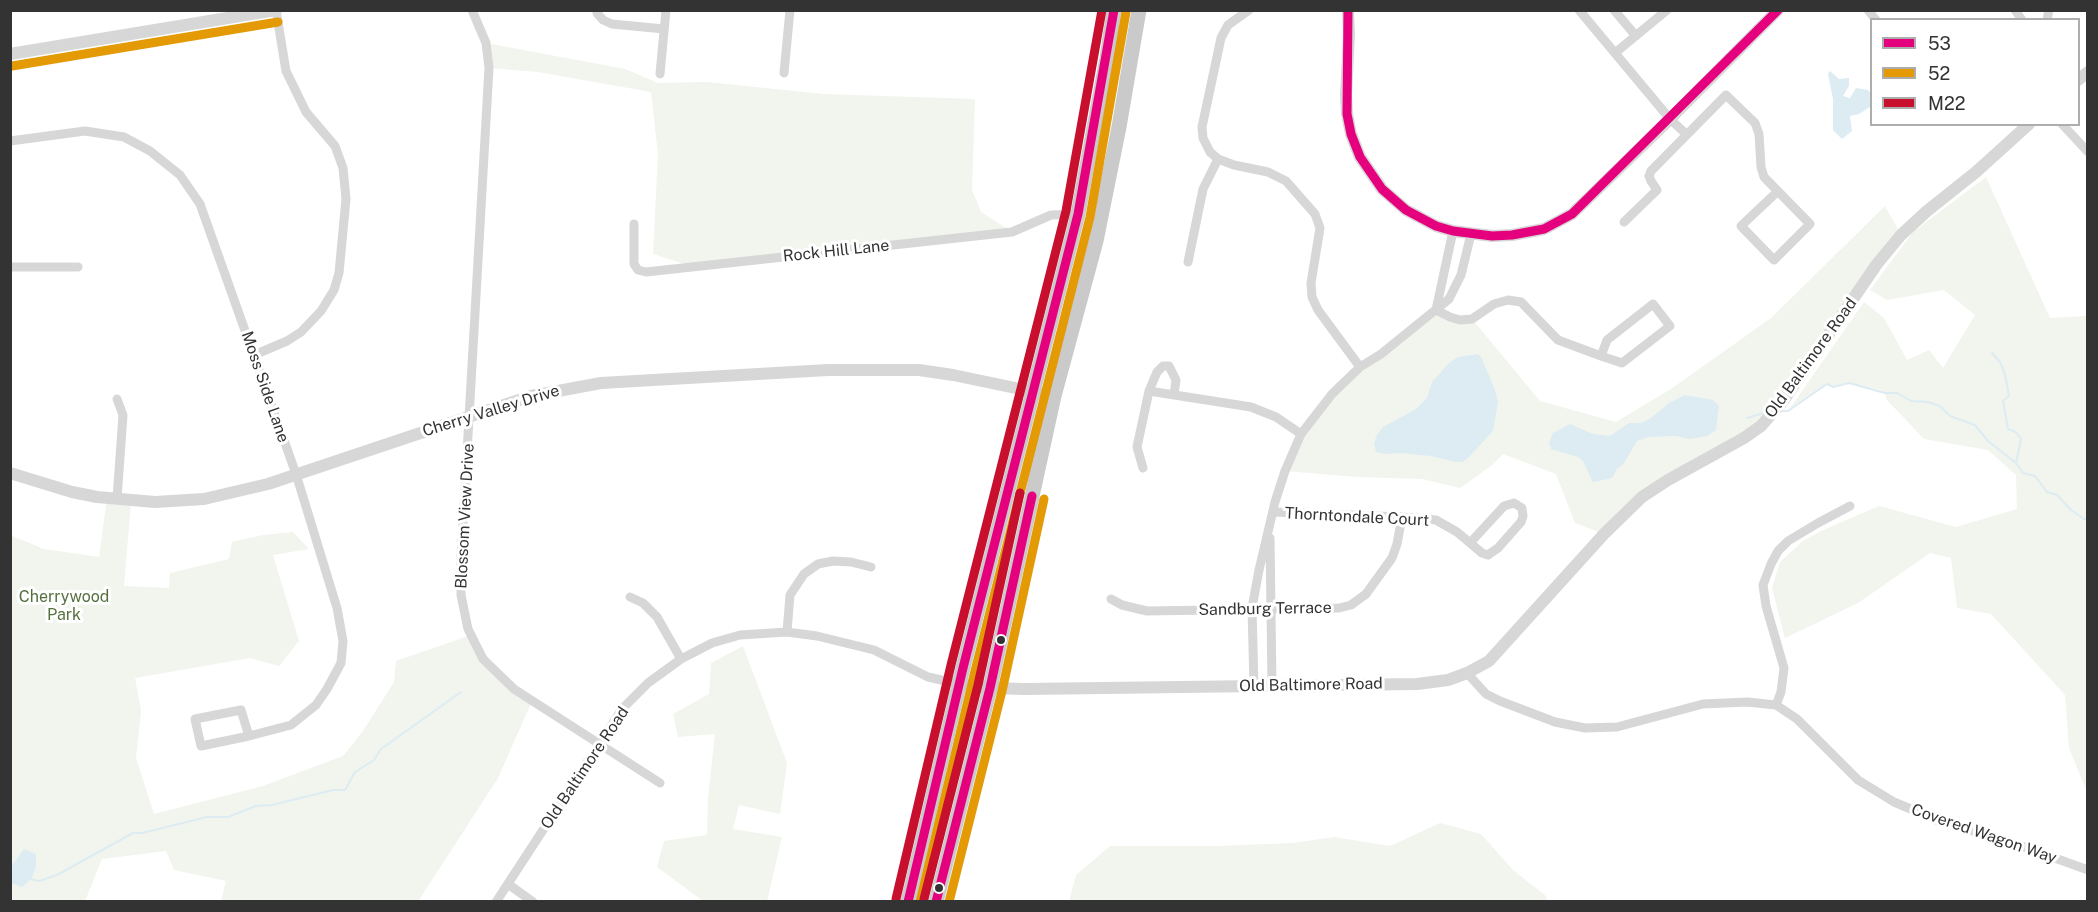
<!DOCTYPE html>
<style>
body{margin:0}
#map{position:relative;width:2098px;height:912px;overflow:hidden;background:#fff;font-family:"Public Sans",sans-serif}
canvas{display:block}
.frame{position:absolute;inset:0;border:12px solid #333;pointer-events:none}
.legend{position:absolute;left:1870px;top:18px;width:210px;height:108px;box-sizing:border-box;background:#fff;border:2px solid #adadad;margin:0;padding:8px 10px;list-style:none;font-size:18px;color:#333}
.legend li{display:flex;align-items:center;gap:12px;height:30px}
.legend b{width:30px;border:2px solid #adadad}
</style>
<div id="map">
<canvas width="2098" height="912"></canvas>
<div class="frame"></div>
<ul class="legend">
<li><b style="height:8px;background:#e5007d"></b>53</li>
<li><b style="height:8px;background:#e39a05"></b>52</li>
<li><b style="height:8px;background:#c8102e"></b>M22</li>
</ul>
</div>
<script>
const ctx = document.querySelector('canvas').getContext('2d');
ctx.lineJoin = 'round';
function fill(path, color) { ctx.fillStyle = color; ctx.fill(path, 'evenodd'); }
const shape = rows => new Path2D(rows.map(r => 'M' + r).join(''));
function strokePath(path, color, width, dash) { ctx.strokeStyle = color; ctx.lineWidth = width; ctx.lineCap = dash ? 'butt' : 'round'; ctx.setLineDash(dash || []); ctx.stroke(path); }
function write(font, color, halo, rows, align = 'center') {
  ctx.font = font + ' "Public Sans",sans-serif'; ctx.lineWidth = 6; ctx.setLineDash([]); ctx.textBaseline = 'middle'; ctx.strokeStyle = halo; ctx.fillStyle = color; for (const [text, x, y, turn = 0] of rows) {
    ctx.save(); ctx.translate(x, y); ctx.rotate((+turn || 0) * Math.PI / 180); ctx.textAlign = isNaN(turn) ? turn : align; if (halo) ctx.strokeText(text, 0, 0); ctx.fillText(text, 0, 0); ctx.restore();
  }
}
fill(shape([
 [486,43,625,69,658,83,707,82,824,94,975,99,972,190,981,212,1012,232,694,267,653,254,658,154,651,92,538,72,489,68],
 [1986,177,2050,318,2087,316,2087,792,2069,748,2065,695,1991,614,1957,608,1951,558,1930,553,1858,603,1785,638,1772,588,1780,562,1803,541,1821,531,1879,506,1956,527,2017,509,2016,475,1988,450,1924,439,1886,399,1885,393,1880,390,1849,383,1833,387,1827,384,1788,411,1864,302,1884,318,1907,360,1929,350,1943,368,1975,315,1944,290,1887,300,1870,290,1913,232],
 [1885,206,1901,235,1761,426,1668,480,1604,534,1575,523,1556,474,1503,454,1491,466,1460,488,1422,479,1356,477,1285,471,1301,434,1332,394,1436,310,1472,319,1540,401,1616,422,1671,389,1771,318],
 [107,498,131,501,124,586,169,588,170,573,229,559,232,542,263,535,293,532,309,549,273,555,299,641,279,666,250,658,135,678,141,711,136,758,154,814,263,786,343,756,363,731,394,682,396,661,471,635,483,659,532,701,498,778,419,900,221,901,226,881,174,870,166,851,102,859,85,901,11,901,10,535,44,549,99,557],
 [743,646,787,763,780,814,739,805,733,829,782,837,767,901,703,901,657,867,664,841,707,835,708,798,715,734,678,737,673,714,709,694,711,663],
 [1440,823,1481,834,1513,870,1546,896,1547,901,1069,901,1076,875,1110,846,1219,846,1293,843,1334,837,1390,846]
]), '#f1f5ed');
fill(shape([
 [1830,71,1839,79,1849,78,1849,86,1843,96,1850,98,1856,88,1868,90,1871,94,1870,107,1859,114,1850,116,1852,131,1842,139,1833,130,1833,99,1828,74],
 [1478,354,1482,359,1495,390,1498,402,1493,431,1468,458,1462,462,1455,462,1431,456,1399,453,1385,454,1376,452,1374,443,1377,435,1383,427,1416,409,1427,398,1432,382,1449,363,1458,357],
 [1685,395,1713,400,1719,406,1716,430,1707,436,1690,439,1676,436,1648,437,1637,441,1624,463,1616,470,1613,477,1608,479,1593,482,1583,461,1578,457,1551,449,1549,443,1553,433,1570,424,1593,434,1610,436,1629,423,1641,423,1651,418,1669,403],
 [24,849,36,854,36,867,31,879,22,887,11,883,10,868]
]), '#ddebf3');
strokePath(shape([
 [1992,353,2000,362,2005,374,2009,396,2003,401,2008,429,2016,432,2021,439,2016,463],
 [1783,411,1788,411,1827,384,1833,387,1849,383,1885,393,1897,393,1911,401,1928,402,1940,406,1950,416,1975,425,1988,441,2016,463,2023,473,2035,476,2047,492,2057,495,2071,510,2084,519,2088,519],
 [1747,418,1764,413],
 [31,879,39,881,57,875,133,833,142,833,207,817,228,817,256,806,272,805,333,790,345,790,355,772,374,760,381,749,461,692]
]), '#ddebf3', 2);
strokePath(shape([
 [472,10,486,43,489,68,461,558,461,595,468,629,483,659,514,689,660,783],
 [1249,10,1228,25,1221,38,1202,127,1203,138,1210,152,1218,159,1234,165,1268,172,1286,181,1315,214,1320,228,1311,283,1312,297,1318,310,1360,367],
 [1579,10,1670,119,1686,134],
 [1614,10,1636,36],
 [1868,10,1876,20],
 [2015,10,2022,20],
 [597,13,603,20,612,24,664,29],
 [2047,20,2049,10],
 [1615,53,1667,10],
 [784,73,790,10],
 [660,74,666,10],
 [2062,124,2088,152],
 [10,141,85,131,124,137,150,151,180,175,200,204,296,474,337,608,343,641,341,663,327,689,316,705,291,725,249,736,201,746,195,719,241,710,249,736],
 [1624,222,1657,190,1651,181,1649,176,1651,171,1726,95,1755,123,1759,134,1761,167,1764,177,1810,224,1774,260,1741,226,1777,192],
 [634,224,634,264,638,270,646,272,1012,232,1051,215,1078,214],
 [1188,262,1203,189,1218,159],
 [10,267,78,267],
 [1436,310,1450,317,1460,320,1472,319,1494,304,1508,300,1521,302,1558,340,1601,356,1622,363,1670,326,1653,304,1607,340,1601,356],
 [1436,310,1453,231],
 [254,355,287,341,301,332,321,311,334,290,339,273,346,199,343,168,335,146,306,112,286,71,276,10],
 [1149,391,1157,372,1163,366,1169,366,1176,380,1174,395],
 [1143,468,1137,447,1149,391,1251,407,1276,417,1301,434],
 [117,499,123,415,117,399],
 [1273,512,1402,517,1436,520,1457,532,1482,553,1488,555,1498,548,1521,522,1523,516,1522,508,1514,503,1504,506,1470,543],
 [1270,538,1272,685],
 [630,597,643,603,657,617,681,659],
 [1111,599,1122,605,1147,611,1339,608,1351,605,1366,594,1392,558,1397,544,1402,517],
 [787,632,790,595,804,574,818,564,833,561,851,562,871,567],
 [1467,673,1486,694,1500,701,1555,722,1585,728,1617,727,1703,704,1747,702,1776,705,1797,719,1858,780,1894,802,1939,821,2019,845,2088,870],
 [1254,686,1252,608,1259,570,1275,502,1285,471,1301,434,1332,394,1360,367,1381,354,1449,299,1461,275,1471,234],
 [1776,705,1781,692,1784,668,1766,606,1763,585,1771,564,1778,551,1788,541,1818,523,1850,506],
 [508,884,533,902],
 [496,902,622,709,648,683,681,659,712,643,740,635,787,632,817,636,874,650,928,677,959,684]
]), '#d7d7d7', 9);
strokePath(shape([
 [1348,10,1349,35,1346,95,1347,114,1351,134,1360,157,1382,189,1406,210,1436,226,1453,231,1492,236,1512,235,1544,229,1572,214,1670,119,1778,10],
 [10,54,276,10],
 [2078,80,2088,72],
 [10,473,72,492,97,497,155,502,204,499,268,484,531,396,601,383,828,370,919,370,953,375,1054,396],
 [959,684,990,688,1024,689,1417,684,1448,680,1467,673,1489,661,1604,534,1642,497,1668,480,1744,438,1761,426,1783,401,1877,264,1901,235,1927,211,1976,172,2029,124]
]), '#d7d7d7', 12);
strokePath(shape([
 [908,902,963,668,1078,214,1107,58,1114,10],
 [936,902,990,688,1054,396,1096,241,1119,127,1139,10]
]), '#cacaca', 15);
strokePath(shape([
 [1348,10,1347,114,1351,134,1360,157,1382,189,1406,210,1436,226,1453,231,1492,236,1512,235,1544,229,1572,214,1778,10],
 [908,902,963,668,1078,214,1114,10],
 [936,902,990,688,1032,496]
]), '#e5007d', 9);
strokePath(shape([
 [12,66,278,22],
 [920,902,975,671,1090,217,1126,12],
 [949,902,1002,691,1044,499]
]), '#e39a05', 9);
strokePath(shape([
 [896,899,951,665,1066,211,1102,10],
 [924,899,978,685,1020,493]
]), '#c8102e', 9);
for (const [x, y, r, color] of [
 [1001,640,5,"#333"],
 [939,888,5,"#333"]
]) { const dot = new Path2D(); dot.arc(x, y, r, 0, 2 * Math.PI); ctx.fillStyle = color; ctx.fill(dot); strokePath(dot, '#fff', 2); }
write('16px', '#333', '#fff', [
 ["Rock Hill Lane",836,251,-6],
 ["Old Baltimore Road",1811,358,-54],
 ["Moss Side Lane",265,387,71],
 ["Cherry Valley Drive",491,411,-17],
 ["Blossom View Drive",465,516,-87],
 ["Thorntondale Court",1357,517,3],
 ["Sandburg Terrace",1265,609,-1],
 ["Old Baltimore Road",1311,685,-1],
 ["Old Baltimore Road",585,768,-56],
 ["Covered Wagon Way",1984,834,19]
]);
write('16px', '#56703f', '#fff', [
 ["Cherrywood",64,597],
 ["Park",64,615]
]);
</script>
